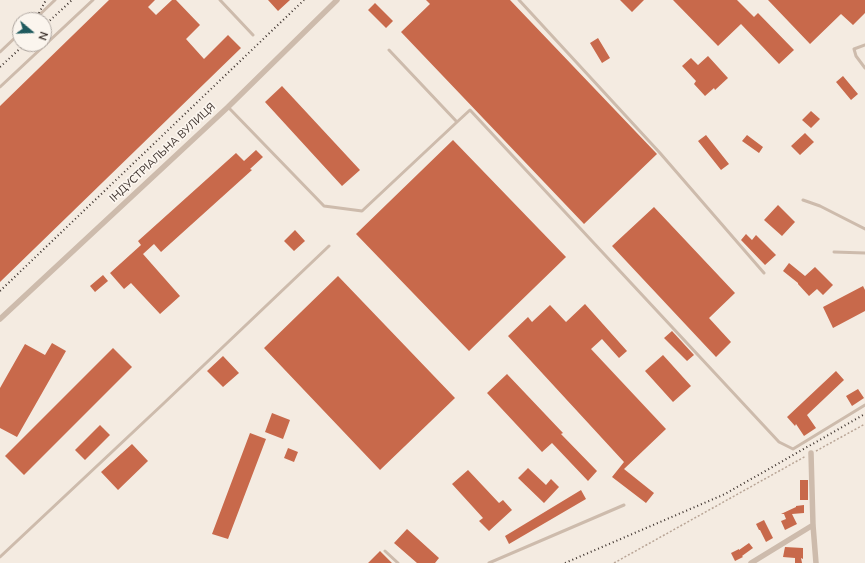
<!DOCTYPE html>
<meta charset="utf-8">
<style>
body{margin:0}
#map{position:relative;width:865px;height:563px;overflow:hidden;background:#f4ebe1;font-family:"Nunito Sans",sans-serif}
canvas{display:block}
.north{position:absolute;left:12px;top:12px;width:40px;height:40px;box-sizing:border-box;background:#fbf5ee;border:1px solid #aea6a0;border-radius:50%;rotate:109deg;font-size:11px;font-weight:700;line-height:16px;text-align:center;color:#3b302b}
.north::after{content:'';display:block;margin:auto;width:14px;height:18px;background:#1f5a5e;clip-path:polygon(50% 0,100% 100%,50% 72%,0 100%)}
</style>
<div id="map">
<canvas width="865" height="563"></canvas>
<div class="north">N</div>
</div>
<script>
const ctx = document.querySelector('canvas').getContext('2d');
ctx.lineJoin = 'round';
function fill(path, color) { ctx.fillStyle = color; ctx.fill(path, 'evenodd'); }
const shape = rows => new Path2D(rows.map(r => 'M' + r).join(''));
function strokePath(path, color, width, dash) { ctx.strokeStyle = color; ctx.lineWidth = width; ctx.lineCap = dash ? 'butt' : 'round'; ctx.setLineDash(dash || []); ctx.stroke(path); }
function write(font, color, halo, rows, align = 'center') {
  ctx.font = font + ' "Nunito Sans",sans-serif'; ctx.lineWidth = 3.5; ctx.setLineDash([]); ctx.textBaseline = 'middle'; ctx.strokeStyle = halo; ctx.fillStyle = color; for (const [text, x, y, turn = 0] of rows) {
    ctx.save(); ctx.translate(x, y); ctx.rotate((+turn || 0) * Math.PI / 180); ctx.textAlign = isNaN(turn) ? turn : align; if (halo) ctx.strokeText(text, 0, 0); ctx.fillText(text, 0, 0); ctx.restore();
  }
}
fill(shape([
 [109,0,155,0,148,7,156,15,172,0,176,0,200,25,186,39,204,59,228,35,241,48,0,282,0,106],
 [268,0,290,0,278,11],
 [426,0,510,0,657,154,584,224,401,32,430,4],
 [620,0,644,0,632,12],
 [673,0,737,0,754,17,758,13,794,50,779,64,741,24,718,46],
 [768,0,865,0,865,13,853,25,841,14,810,44],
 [375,3,393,21,386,28,368,10],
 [598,38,610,58,602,63,590,43],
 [708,56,728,78,715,90,714,88,705,96,694,84,696,81,682,66,691,58,698,65],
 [843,76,858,94,851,100,836,82],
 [282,86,360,170,342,186,265,102],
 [811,111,820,119,811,128,802,120],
 [805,133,814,142,800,155,791,146],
 [706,135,729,164,721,170,698,141],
 [747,135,763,147,759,153,742,141],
 [453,140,566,257,469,351,356,234],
 [256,150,263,157,250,169,252,170,161,252,154,244,143,254,180,296,160,314,131,283,124,289,110,273,141,245,138,241,236,153,244,161],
 [778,205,795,222,782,236,764,220],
 [654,207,735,293,709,318,731,342,716,357,612,246],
 [295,230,305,241,294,251,284,241],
 [746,234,752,240,756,235,776,255,765,265,741,240],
 [789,263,805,276,815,267,833,285,823,295,817,289,809,296,798,284,798,283,783,271],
 [103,275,108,281,95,292,90,286],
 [338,276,455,398,380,470,264,348],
 [863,286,865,290,865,311,833,328,823,307],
 [585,304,627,351,619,358,602,339,591,349,666,429,624,469,654,493,646,503,612,477,624,462,508,336,528,317,532,322,550,305,566,322],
 [672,331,694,355,687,361,664,338],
 [52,343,66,351,17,437,0,428,0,388,25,344,45,355],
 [113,348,132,367,24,475,5,456],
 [663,355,691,386,673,402,645,371],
 [223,356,239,373,223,387,207,371],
 [836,371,844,380,807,415,816,428,804,436,796,424,795,426,787,417],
 [507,374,563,433,561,434,597,471,588,481,552,443,542,452,487,393],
 [858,389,864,398,852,406,846,396],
 [272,413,290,420,283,439,265,432],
 [100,425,110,435,85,460,75,450],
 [250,433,266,439,228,539,212,534],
 [132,444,148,461,118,490,101,472],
 [288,448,298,452,294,462,284,458],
 [528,468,546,485,551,479,559,487,544,503,518,478],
 [468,470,499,503,503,500,512,510,489,531,479,521,483,518,452,484],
 [800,480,808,480,808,500,800,500],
 [581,490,586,499,509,544,505,536],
 [804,505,804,513,792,514,797,524,785,530,781,521,786,519,784,514,781,514,796,507,796,506],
 [764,520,773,538,766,542,760,530,759,530,756,524],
 [407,529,439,558,435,563,417,563,394,543],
 [749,543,753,548,742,556,743,557,735,561,731,553,739,549,739,550],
 [785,547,803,548,803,559,801,558,802,563,795,563,795,558,783,557],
 [380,551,392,563,368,563]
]), '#c8694b');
strokePath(shape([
 [816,451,865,424],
 [614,563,806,456]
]), '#b9a596', 1.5, [2, 2]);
strokePath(shape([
 [220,0,253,35],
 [519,0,660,153,764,273],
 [34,20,55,0],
 [865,45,854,49,856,56,865,68],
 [389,50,457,122,470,110,779,442,793,449,865,405],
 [0,52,20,33],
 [0,87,93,0],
 [228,107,324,206,362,211,457,122],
 [803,200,820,206,865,229],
 [834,252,865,253],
 [385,551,398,563],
 [0,557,163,404,329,246],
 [489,563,624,505]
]), '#cdbbac', 3);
strokePath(shape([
 [0,319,228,107,337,0],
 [811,453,813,525,816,563],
 [751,563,813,525]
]), '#cdbbac', 5.5);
strokePath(shape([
 [35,20,46,0],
 [44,26,72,0],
 [0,67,25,44],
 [0,291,304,0],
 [565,563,725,494,865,414]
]), '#3b302b', 2, [1, 3]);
write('11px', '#3b302b', '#fbf5ee', [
 ["ІНДУСТРІАЛЬНА ВУЛИЦЯ",163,153,-43]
]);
</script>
